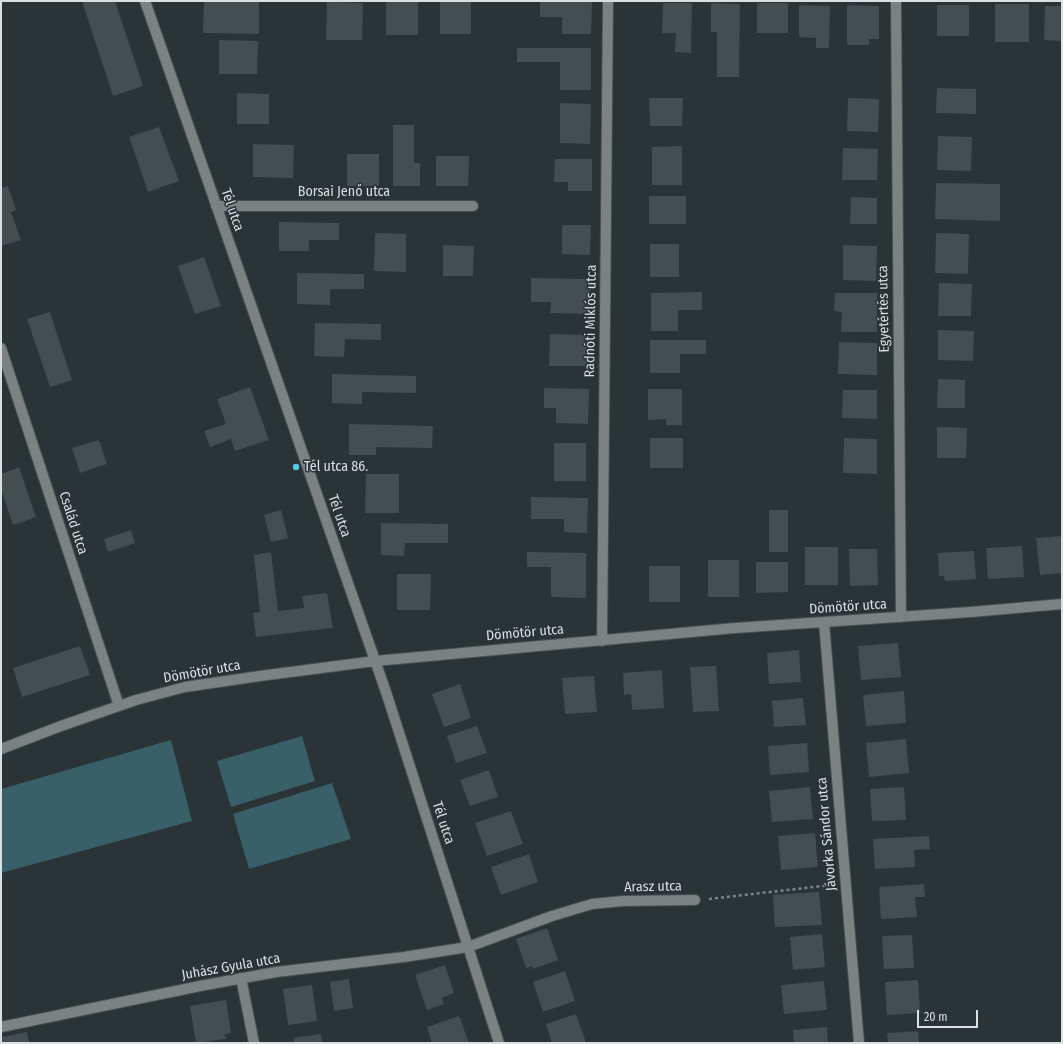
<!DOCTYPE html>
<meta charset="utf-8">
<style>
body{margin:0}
#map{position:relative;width:1063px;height:1044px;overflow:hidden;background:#2a3335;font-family:"Fira Sans Condensed",sans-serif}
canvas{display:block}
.frame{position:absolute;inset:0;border:2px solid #dadfe1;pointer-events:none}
.scale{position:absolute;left:917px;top:1010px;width:61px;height:18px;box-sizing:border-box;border:2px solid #dadfe1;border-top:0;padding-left:5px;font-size:12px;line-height:14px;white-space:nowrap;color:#dadfe1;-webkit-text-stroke:3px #2a3335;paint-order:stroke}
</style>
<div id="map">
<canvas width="1063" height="1044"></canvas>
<div class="frame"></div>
<div class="scale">20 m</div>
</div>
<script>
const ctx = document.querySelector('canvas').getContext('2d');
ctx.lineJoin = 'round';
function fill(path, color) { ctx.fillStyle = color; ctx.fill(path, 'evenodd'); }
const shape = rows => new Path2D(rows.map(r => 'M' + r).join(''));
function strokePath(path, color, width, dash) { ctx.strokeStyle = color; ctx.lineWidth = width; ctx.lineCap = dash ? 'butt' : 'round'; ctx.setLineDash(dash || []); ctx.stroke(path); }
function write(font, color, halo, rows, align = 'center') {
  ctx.font = font + ' "Fira Sans Condensed",sans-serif'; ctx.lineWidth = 3; ctx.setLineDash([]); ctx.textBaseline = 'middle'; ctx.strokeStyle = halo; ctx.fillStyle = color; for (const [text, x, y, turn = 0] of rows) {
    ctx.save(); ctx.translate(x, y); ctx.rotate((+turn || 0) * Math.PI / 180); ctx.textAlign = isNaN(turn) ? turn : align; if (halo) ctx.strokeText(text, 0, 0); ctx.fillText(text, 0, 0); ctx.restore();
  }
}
fill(shape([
 [302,736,315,781,231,807,217,761],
 [171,740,192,821,1,873,1,789],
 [332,783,351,839,249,869,233,814]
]), '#395f69');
fill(shape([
 [82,1,115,1,143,86,113,96],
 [204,1,259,1,259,34,203,33],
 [386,1,418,1,418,35,386,35],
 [440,1,471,1,471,34,440,34],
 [540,1,592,1,591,34,562,34,562,17,540,17],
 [327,2,363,3,362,40,326,40],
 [663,3,692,3,691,53,675,52,676,33,662,33],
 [711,3,740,4,739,77,717,77,717,32,711,32],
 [757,3,788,3,788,33,757,33],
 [995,4,1029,4,1029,42,995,42],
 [799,5,830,6,829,48,816,48,816,38,799,37],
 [847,5,879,6,879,39,869,39,869,45,847,45],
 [937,5,969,5,969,36,937,36],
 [1045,6,1062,6,1062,41,1044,40],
 [219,40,258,41,257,74,219,74],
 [517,48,591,48,591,90,560,90,560,62,517,62],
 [937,88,976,89,976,114,936,113],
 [237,93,269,94,269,124,237,124],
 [649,98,683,98,682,126,650,126],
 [848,98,879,99,878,132,847,131],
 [560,103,591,104,590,144,560,143],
 [393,125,414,125,414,163,420,163,420,186,393,186],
 [159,127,179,181,148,192,129,137],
 [938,136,972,137,971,171,937,170],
 [253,144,294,145,293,178,253,177],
 [682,146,682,185,652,185,652,147],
 [843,148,878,149,877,180,842,180],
 [347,154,379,154,379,186,347,186],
 [436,156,469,156,468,186,436,186],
 [555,159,592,159,592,191,568,191,568,182,554,182],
 [936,183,1000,184,1000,221,935,219],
 [8,186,16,210,11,212,21,240,1,246,1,188],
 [649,196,686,196,686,224,649,224],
 [851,197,877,198,877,224,850,224],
 [279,222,339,223,339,240,309,240,309,251,279,251],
 [562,225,591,225,590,255,562,254],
 [375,233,406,234,406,272,374,271],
 [936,233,969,234,968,274,935,273],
 [650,244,679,244,679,277,650,277],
 [443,245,474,246,473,276,443,276],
 [843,245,877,246,876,281,843,280],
 [204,257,221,306,195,314,178,266],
 [297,273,364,274,364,289,330,289,330,305,297,304],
 [531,278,590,279,590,314,550,313,551,302,531,302],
 [939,283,972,284,971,316,938,316],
 [702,292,702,310,678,310,678,331,651,331,651,293],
 [835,293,877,293,877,332,841,332,842,312,834,311],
 [50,312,72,380,50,387,27,319],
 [315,323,381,324,381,340,345,339,344,357,314,356],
 [938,330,974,331,973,361,938,360],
 [550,334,589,335,588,366,549,366],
 [650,340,706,340,706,354,680,354,680,373,650,373],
 [839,342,877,343,877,375,838,374],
 [332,374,416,376,416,393,362,392,362,404,332,403],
 [938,379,965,380,965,408,937,408],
 [250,387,269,440,235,451,231,439,210,447,204,431,226,424,217,399],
 [544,388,589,389,588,424,556,423,556,408,544,408],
 [648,389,682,389,682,425,666,425,666,419,648,420],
 [843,390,877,390,877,419,842,418],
 [349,424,433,426,432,448,376,447,376,455,349,455],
 [937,427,967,428,966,458,937,458],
 [650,438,683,438,683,468,650,468],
 [844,438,877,439,877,474,843,473],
 [99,440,107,464,80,473,72,448],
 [554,443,586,443,586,481,554,481],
 [19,467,36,517,13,525,1,489,1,474],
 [366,474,399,474,399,513,365,513],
 [531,497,588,498,587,533,564,532,564,519,531,519],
 [281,510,288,538,271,542,264,515],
 [769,510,788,510,788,552,769,552],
 [381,523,448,524,448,543,405,543,404,556,381,555],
 [131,530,135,543,108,552,104,539],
 [1062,536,1062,573,1040,575,1036,538],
 [1022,546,1024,577,988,579,986,548],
 [805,547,838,547,838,585,805,585],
 [849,549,877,549,878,585,850,586],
 [974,551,976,579,945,581,944,576,939,576,938,553],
 [271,552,278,611,304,608,302,596,327,593,333,628,256,637,253,613,260,612,254,555],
 [527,552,586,553,586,598,551,597,551,567,527,567],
 [708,560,739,560,739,597,708,597],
 [756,562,788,562,788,592,756,593],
 [649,566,680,566,680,602,649,602],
 [397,574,431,574,430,610,397,610],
 [898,643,901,677,861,680,858,646],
 [80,646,90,675,22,697,13,668],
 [799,650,801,682,769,684,767,653],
 [716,666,719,711,693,712,690,667],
 [662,670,664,708,632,710,631,694,624,695,623,673],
 [594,676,597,712,565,714,562,678],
 [460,684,471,718,444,727,432,694],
 [904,691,906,723,866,726,863,695],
 [803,698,806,725,774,727,772,701],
 [477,726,487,753,456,763,447,736],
 [906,739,909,773,869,777,866,743],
 [807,743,809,772,770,775,768,746],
 [489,770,498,797,470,806,460,780],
 [810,787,813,819,772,822,769,791],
 [904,787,906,820,872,821,870,789],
 [511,811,523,844,487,856,475,823],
 [815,833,818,867,781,870,778,836],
 [929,836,930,849,914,850,915,867,875,869,873,839],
 [529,854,538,882,501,895,491,867],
 [924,884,925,897,915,897,917,917,881,919,879,887],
 [819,892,822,925,775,927,773,895],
 [547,928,558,960,533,969,532,966,526,968,516,939],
 [822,934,825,967,793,970,790,937],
 [912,935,914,968,884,969,882,936],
 [445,965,454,993,442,998,444,1004,427,1010,415,975],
 [565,971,575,1001,543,1012,533,982],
 [349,979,353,1008,334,1011,330,982],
 [918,980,920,1013,887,1015,885,982],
 [824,981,827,1010,784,1014,781,985],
 [312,985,317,1021,288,1025,283,989],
 [226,1000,231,1033,225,1034,226,1039,196,1043,190,1006],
 [576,1014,586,1043,552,1043,546,1024],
 [459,1016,469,1043,432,1043,427,1027],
 [827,1027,828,1043,794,1043,793,1030],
 [918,1031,919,1043,888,1043,887,1033],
 [27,1032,29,1043,1,1043,1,1037],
 [321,1034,322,1043,294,1043,293,1038]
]), '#444d4f');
const minor = shape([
 [145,1,386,692,499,1043],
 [896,1,901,617],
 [216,206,473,206],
 [1,348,119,706],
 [824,622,859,1043],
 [602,641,608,1],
 [1,749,61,726,136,700,185,687,260,676,375,661,735,628,971,612,1062,604],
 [241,978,254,1043],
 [1,1027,200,986,276,972,404,957,468,947,552,916,592,904,623,901,695,900]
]);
strokePath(minor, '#464f51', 12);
strokePath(shape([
 [709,899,831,885]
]), '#7f8688', 2.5, [3, 3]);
strokePath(minor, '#7c8182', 10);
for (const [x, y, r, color] of [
 [296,467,4,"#58c8e4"]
]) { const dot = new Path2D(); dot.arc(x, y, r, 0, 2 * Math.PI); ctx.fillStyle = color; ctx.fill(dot); strokePath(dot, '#2a3335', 1.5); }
write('14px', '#dadfe1', '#2a3335', [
 ["Borsai Jenő utca",344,192],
 ["Tél utca",232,210,71],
 ["Egyetértés utca",884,309,-91],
 ["Radnóti Miklós utca",591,321,-89],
 ["Tél utca",339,516,71],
 ["Család utca",73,523,72],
 ["Dömötör utca",848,607,-4],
 ["Dömötör utca",525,633,-5],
 ["Dömötör utca",202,672,-10],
 ["Tél utca",443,823,72],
 ["Jávorka Sándor utca",827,834,-95],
 ["Arasz utca",653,887,-1],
 ["Juhász Gyula utca",231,967,-10]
]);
write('14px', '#dadfe1', '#2a3335', [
 ["Tél utca 86.",304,467]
], 'left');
</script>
